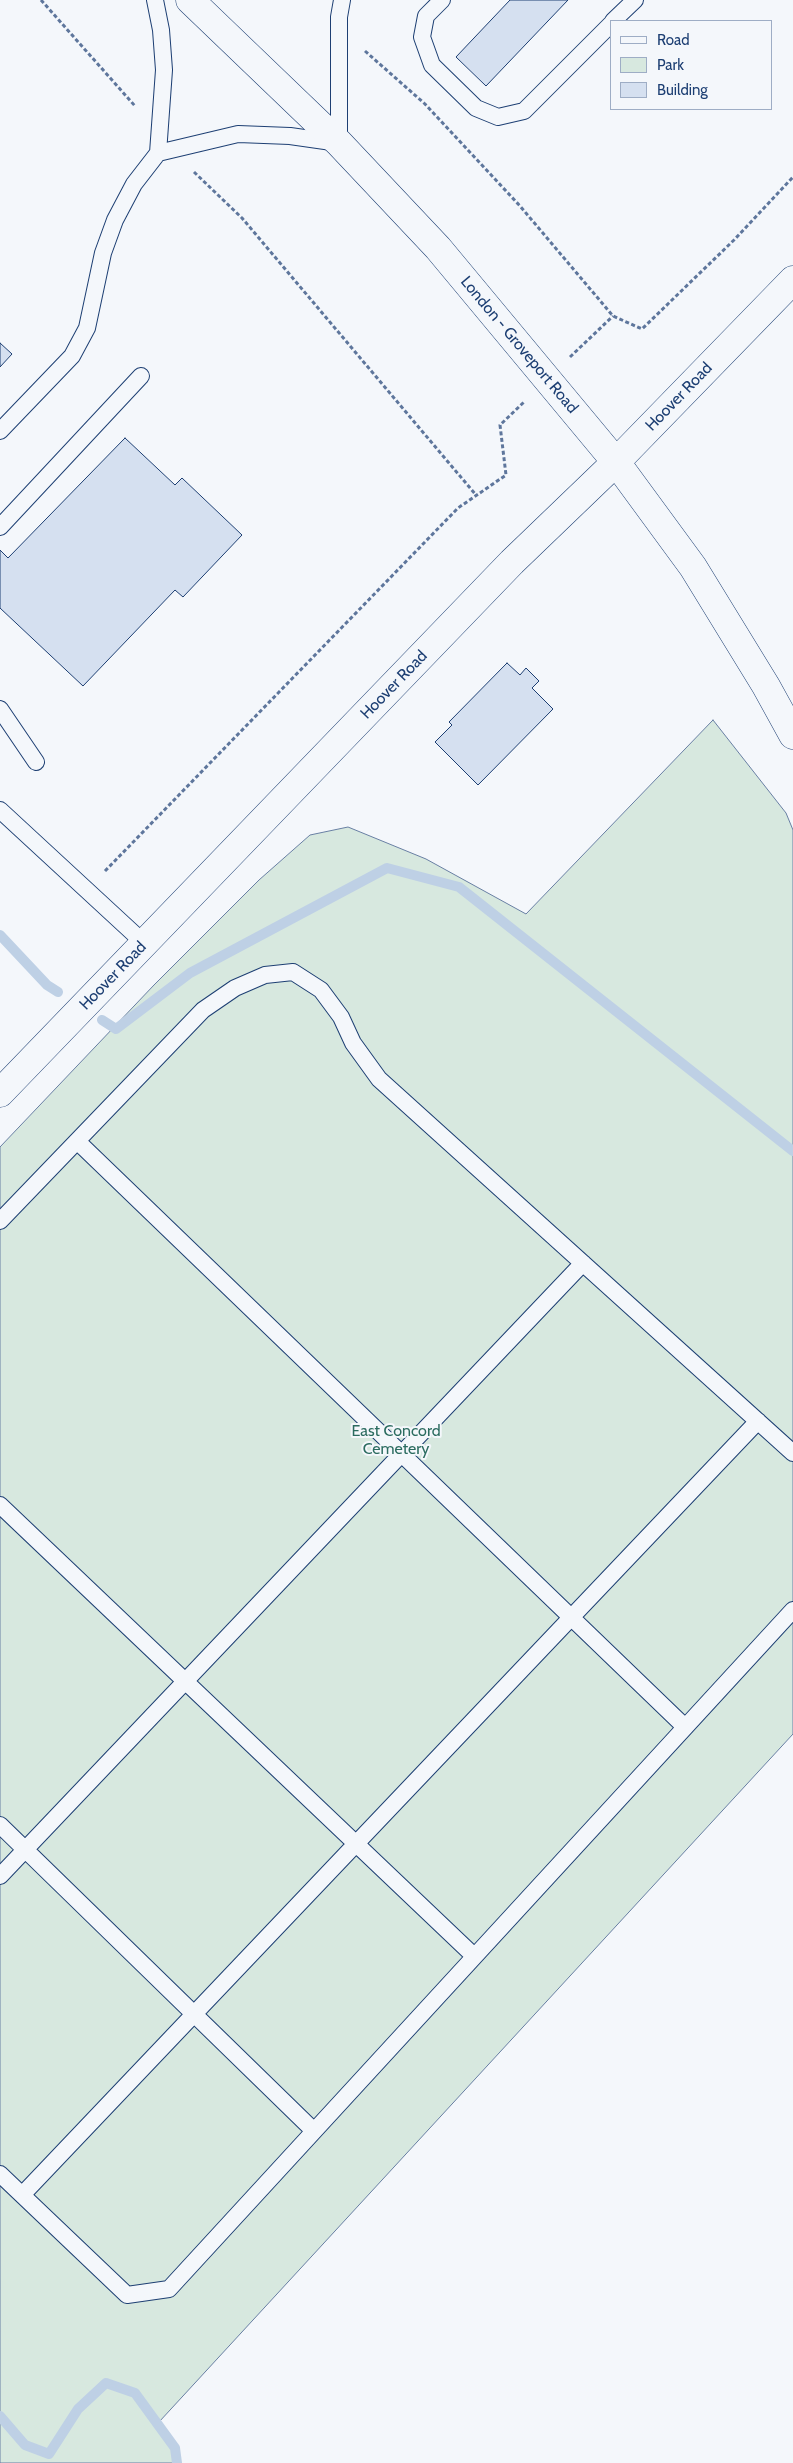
<!DOCTYPE html>
<style>
body{margin:0}
#map{position:relative;width:793px;height:2463px;overflow:hidden;background:#f4f7fb;font-family:Cabin,sans-serif}
canvas{display:block}
.legend{position:absolute;left:610px;top:20px;width:162px;height:90px;box-sizing:border-box;background:#f4f7fb;border:1px solid #9eadc5;margin:0;padding:6px 9px;list-style:none;font-size:15px;color:#1d3f73}
.legend li{display:flex;align-items:center;gap:10px;height:25px}
.legend b{width:25px;border:1px solid #9eadc5}
</style>
<div id="map">
<canvas width="793" height="2463"></canvas>
<ul class="legend">
<li><b style="height:6px;background:#f4f7fb"></b>Road</li>
<li><b style="height:14px;background:#d7e8df"></b>Park</li>
<li><b style="height:14px;background:#d5e0f0"></b>Building</li>
</ul>
</div>
<script>
const ctx = document.querySelector('canvas').getContext('2d');
ctx.lineJoin = 'round';
function fill(path, color) { ctx.fillStyle = color; ctx.fill(path, 'evenodd'); }
const shape = rows => new Path2D(rows.map(r => 'M' + r).join(''));
function strokePath(path, color, width, dash) { ctx.strokeStyle = color; ctx.lineWidth = width; ctx.lineCap = dash ? 'butt' : 'round'; ctx.setLineDash(dash || []); ctx.stroke(path); }
function write(font, color, halo, rows, align = 'center') {
  ctx.font = font + ' Cabin,sans-serif'; ctx.lineWidth = 4; ctx.setLineDash([]); ctx.textBaseline = 'middle'; ctx.strokeStyle = halo; ctx.fillStyle = color; for (const [text, x, y, turn = 0] of rows) {
    ctx.save(); ctx.translate(x, y); ctx.rotate((+turn || 0) * Math.PI / 180); ctx.textAlign = isNaN(turn) ? turn : align; if (halo) ctx.strokeText(text, 0, 0); ctx.fillText(text, 0, 0); ctx.restore();
  }
}
const green = shape([
 [713,720,786,813,793,830,793,1734,159,2422,169,2434,167,2437,175,2448,177,2463,0,2463,0,1147,154,985,259,880,310,835,348,827,426,859,526,914,713,720]
]);
fill(green, '#d7e8df');
strokePath(green, '#687fa3', 1);
strokePath(shape([
 [0,935,47,985,58,992],
 [102,1020,116,1029,190,973,387,868,459,887,793,1151],
 [0,2416,25,2445,49,2454,78,2409,106,2383,135,2393,175,2448,177,2463]
]), '#bed0e5', 10);
const building = shape([
 [510,0,568,0,486,86,456,57,510,0],
 [0,343,12,354,0,367,0,343],
 [125,438,175,485,182,478,242,535,183,597,175,590,83,686,0,608,0,550,8,558,125,438],
 [507,663,520,675,526,668,539,681,532,688,553,709,478,785,435,742,452,725,449,722,507,663]
]);
fill(building, '#d5e0f0');
strokePath(building, '#1d3f73', 1);
const service = shape([
 [442,0,426,16,422,37,432,65,476,108,498,117,524,111,612,23],
 [613,21,635,0],
 [158,153,238,134,290,136,339,143,339,17,342,0],
 [0,431,72,356,87,328,103,253,115,220,134,184,158,153,164,70,161,30,155,0],
 [0,527,141,376],
 [0,709,36,762],
 [0,810,144,943],
 [77,1141,685,1727],
 [0,1221,203,1010,235,988,265,975,293,972,321,990,341,1017,353,1043,379,1079,793,1453],
 [0,1505,474,1956],
 [0,1825,314,2131],
 [0,1876,583,1263],
 [0,2174,127,2295,169,2289,793,1610],
 [22,2195,758,1421]
]);
const tertiary = shape([
 [0,1093,512,562,616,462]
]);
const secondary = shape([
 [190,0,339,143,438,248,616,462,693,567,766,686,793,735],
 [616,462,793,280]
]);
strokePath(service, '#1d3f73', 18);
strokePath(tertiary, '#1d3f73', 29);
strokePath(secondary, '#1d3f73', 29);
strokePath(shape([
 [41,0,135,106],
 [365,51,425,104,520,206,613,316,642,329,734,240,793,177],
 [194,172,242,218,476,495],
 [570,357,613,316],
 [105,871,458,508,506,475,500,425,524,402]
]), '#5e769c', 3, [4, 2.5]);
strokePath(service, '#f4f7fb', 16);
strokePath(tertiary, '#f4f7fb', 28);
strokePath(secondary, '#f4f7fb', 28);
write('16px', '#1d3f73', '#f4f7fb', [
 ["London - Groveport Road",519,345,50],
 ["Hoover Road",679,397,-46],
 ["Hoover Road",394,685,-46],
 ["Hoover Road",113,976,-46]
]);
write('16px', '#2c6c60', '#f4f7fb', [
 ["East Concord",396,1431],
 ["Cemetery",396,1449]
]);
</script>
